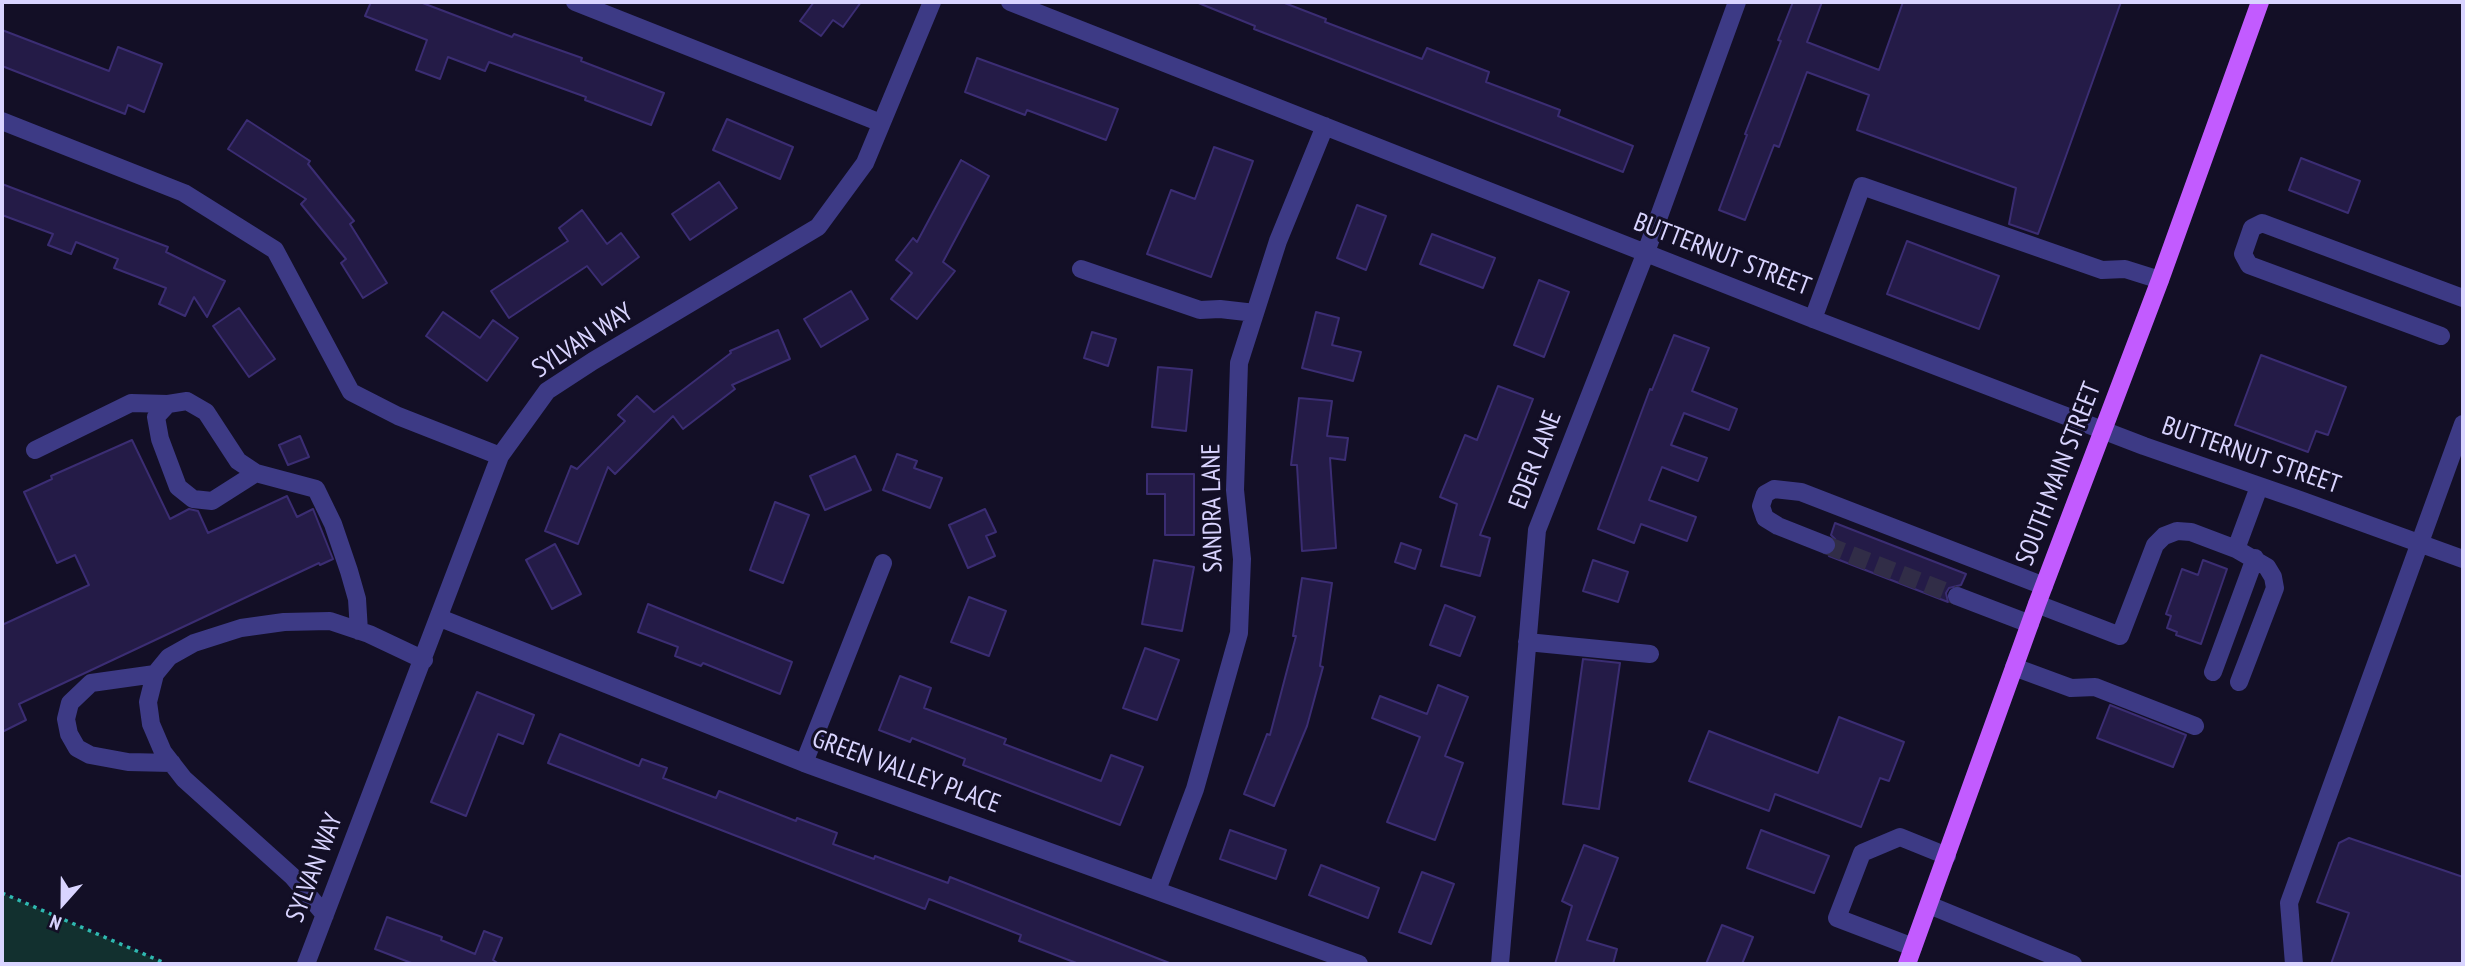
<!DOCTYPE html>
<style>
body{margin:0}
#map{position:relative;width:2465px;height:966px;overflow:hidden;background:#130f26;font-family:"PT Sans Narrow",sans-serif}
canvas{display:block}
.frame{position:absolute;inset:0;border:4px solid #d9d4ff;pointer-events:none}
.north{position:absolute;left:28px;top:868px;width:70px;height:70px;-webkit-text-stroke:5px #130f26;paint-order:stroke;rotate:201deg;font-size:19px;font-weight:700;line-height:28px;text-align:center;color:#d9d4ff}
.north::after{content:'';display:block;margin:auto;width:24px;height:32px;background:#d9d4ff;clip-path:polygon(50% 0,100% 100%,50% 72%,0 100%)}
</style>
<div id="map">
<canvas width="2465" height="966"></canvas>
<div class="frame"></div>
<div class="north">N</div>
</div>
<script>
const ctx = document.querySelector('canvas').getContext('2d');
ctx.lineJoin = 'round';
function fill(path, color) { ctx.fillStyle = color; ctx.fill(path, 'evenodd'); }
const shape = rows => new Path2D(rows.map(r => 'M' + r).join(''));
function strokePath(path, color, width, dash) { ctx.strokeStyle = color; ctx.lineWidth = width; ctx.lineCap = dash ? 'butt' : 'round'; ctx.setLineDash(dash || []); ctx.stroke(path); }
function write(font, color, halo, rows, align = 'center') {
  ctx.font = font + ' "PT Sans Narrow",sans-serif'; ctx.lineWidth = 6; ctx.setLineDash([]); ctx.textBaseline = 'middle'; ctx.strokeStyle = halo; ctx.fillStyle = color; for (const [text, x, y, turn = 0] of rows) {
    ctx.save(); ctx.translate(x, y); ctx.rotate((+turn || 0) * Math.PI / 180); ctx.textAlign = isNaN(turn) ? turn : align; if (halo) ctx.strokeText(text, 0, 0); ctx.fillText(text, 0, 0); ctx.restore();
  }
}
fill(shape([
 [2,893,167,964,2,964]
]), '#12302f');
const building = shape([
 [371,2,420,2,512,37,514,34,582,58,581,61,664,93,651,125,585,100,586,97,489,62,485,71,448,57,440,79,416,70,427,40,365,16,371,2],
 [814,2,861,2,843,27,833,20,821,36,800,21,814,2],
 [1196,2,1282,2,1326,19,1325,22,1422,59,1427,48,1489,72,1486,82,1560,110,1558,116,1633,146,1623,172,1254,29,1255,26,1196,2],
 [1793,2,1822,2,1807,42,1879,70,1903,2,2121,2,2038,234,2009,224,2016,188,1857,130,1869,95,1807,72,1779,147,1774,145,1745,220,1719,210,1747,135,1745,134,1781,41,1778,40,1793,2],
 [2,30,109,71,118,47,162,64,144,112,128,105,125,114,2,66,2,30],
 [977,58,1118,109,1106,140,1027,110,1025,115,965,92,977,58],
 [727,119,793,147,780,179,713,150,727,119],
 [247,120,310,161,308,164,354,221,350,224,387,283,363,298,341,263,346,259,301,204,306,199,228,149,247,120],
 [1214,147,1253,161,1211,277,1147,254,1171,190,1195,199,1214,147],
 [2301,158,2360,181,2348,213,2289,190,2301,158],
 [961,160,989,176,943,262,955,271,917,319,891,299,912,273,896,260,913,238,917,242,961,160],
 [719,182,737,208,690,240,672,214,719,182],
 [2,184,168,247,166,252,225,281,207,317,194,297,185,316,159,304,166,288,114,268,118,259,76,242,71,254,48,245,53,234,2,215,2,184],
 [1357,205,1386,216,1366,270,1337,258,1357,205],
 [582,210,607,244,621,233,639,257,602,285,587,266,509,318,491,291,568,241,559,228,582,210],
 [1432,234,1495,258,1483,288,1420,264,1432,234],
 [1907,241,1999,276,1979,329,1887,294,1907,241],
 [1539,280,1569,292,1544,357,1514,345,1539,280],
 [851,291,868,319,821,347,804,319,851,291],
 [239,308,275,359,249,377,213,326,239,308],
 [443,312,480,338,493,320,518,338,487,381,426,336,443,312],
 [1316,312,1339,318,1332,345,1361,352,1353,381,1302,368,1316,312],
 [778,330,790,359,732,385,735,389,683,429,673,416,615,474,608,467,578,544,545,531,571,466,577,469,625,421,618,415,637,396,654,412,731,353,730,351,778,330],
 [1092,332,1116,339,1108,366,1084,358,1092,332],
 [1674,335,1709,348,1692,391,1737,409,1729,430,1684,413,1671,445,1707,458,1698,481,1662,467,1649,500,1696,517,1687,541,1641,524,1634,543,1598,529,1650,389,1652,390,1674,335],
 [2261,355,2346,387,2328,435,2316,431,2308,452,2235,425,2261,355],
 [1158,367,1192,370,1186,431,1152,427,1158,367],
 [1498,386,1533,399,1480,535,1490,538,1480,576,1441,566,1457,504,1440,497,1465,435,1477,440,1498,386],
 [1299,398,1332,401,1327,436,1348,438,1345,460,1330,458,1336,548,1302,551,1297,465,1291,465,1299,398],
 [300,436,309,457,288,465,279,445,300,436],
 [132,440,170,519,189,509,198,511,208,533,287,496,297,517,313,509,333,559,320,565,319,563,19,704,26,720,2,732,2,625,89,585,75,555,57,563,24,492,52,479,51,476,132,440],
 [897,454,917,461,914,468,942,478,930,508,883,490,897,454],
 [855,456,871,490,825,510,810,476,855,456],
 [1147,474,1194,474,1194,535,1165,535,1165,494,1147,494,1147,474],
 [775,502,809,515,783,583,750,570,775,502],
 [985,509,996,532,986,536,995,556,968,568,949,525,985,509],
 [1835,523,1966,574,1961,585,1949,588,1946,593,1948,602,1829,556,1837,549,1835,539,1831,535,1835,523],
 [1401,543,1421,550,1415,569,1395,562,1401,543],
 [555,544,581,594,552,609,526,560,555,544],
 [1154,560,1194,567,1182,631,1142,624,1154,560],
 [1593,560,1628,572,1618,602,1583,591,1593,560],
 [2203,560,2227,569,2201,644,2176,635,2177,632,2167,628,2171,616,2166,614,2182,569,2198,575,2203,560],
 [1302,578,1332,583,1320,666,1323,667,1307,726,1274,806,1244,794,1267,734,1270,735,1296,636,1293,636,1302,578],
 [969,597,1006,611,989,656,951,642,969,597],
 [648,604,792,662,780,694,703,663,701,666,675,656,678,647,638,632,648,604],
 [1445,605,1475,617,1460,656,1430,645,1445,605],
 [1145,648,1179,660,1157,720,1123,708,1145,648],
 [1583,659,1620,663,1599,809,1563,804,1583,659],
 [900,676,931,688,924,708,1006,739,1004,744,1101,781,1111,755,1143,767,1120,825,963,765,965,759,912,738,910,742,879,730,900,676],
 [1438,685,1468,697,1445,756,1463,763,1435,840,1387,822,1420,737,1372,718,1380,696,1427,714,1438,685],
 [477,692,534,715,523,744,498,734,466,816,431,802,477,692],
 [2110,705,2186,735,2173,767,2097,738,2110,705],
 [1839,717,1904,742,1889,781,1880,778,1861,827,1775,794,1769,811,1689,781,1709,731,1818,773,1839,717],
 [560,734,639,766,642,759,667,768,663,778,716,798,719,791,796,821,797,818,837,833,833,844,874,859,875,856,948,883,950,877,1172,964,1079,964,1019,941,1021,935,929,899,925,909,548,763,560,734],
 [1230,830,1286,850,1276,879,1220,859,1230,830],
 [1761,830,1829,856,1814,893,1747,868,1761,830],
 [2349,838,2463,877,2463,964,2331,964,2349,913,2317,902,2339,843,2349,838],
 [1584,845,1618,858,1587,940,1617,949,1613,964,1555,964,1572,906,1562,901,1584,845],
 [1321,865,1379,888,1368,918,1309,895,1321,865],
 [1422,872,1454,884,1431,944,1399,932,1422,872],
 [387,917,442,937,441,940,475,954,484,931,502,938,493,960,499,964,414,964,375,949,387,917],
 [1722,925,1753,937,1742,964,1706,964,1722,925]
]);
fill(building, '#241b47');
strokePath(building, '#3b2d73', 2);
strokePath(shape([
 [1826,545,1957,596]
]), '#312d47', 18, [18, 9]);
strokePath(shape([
 [2,893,167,964]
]), '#2fb8b0', 3.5, [3.5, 5]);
strokePath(shape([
 [575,2,881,123],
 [1010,2,1813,319,2144,446,2300,500,2463,559],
 [2,121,184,193,275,250,351,392,398,416,500,456],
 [1081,269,1200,310,1220,309,1255,313],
 [1813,319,1862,186,2102,270,2125,269,2160,280],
 [2441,336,2249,265,2243,254,2252,228,2262,223,2463,298],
 [35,450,131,403,168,404],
 [256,473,212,501,193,499,178,487,160,439,156,417,168,404,187,401,206,412,238,461,256,473,316,489,333,524,349,571,357,599,359,631],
 [1826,545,1778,526,1765,518,1761,506,1765,494,1774,489,1801,492,2044,586],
 [2236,549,2267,567,2273,577,2275,588,2239,682],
 [1957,596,2030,624],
 [2037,604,2120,636,2155,545,2164,536,2177,531,2191,532,2236,549,2259,487],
 [440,618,804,763,1359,964],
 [1527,642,1650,654],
 [2014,667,2071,688,2095,687,2195,726],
 [2213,672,2255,558],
 [155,674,91,683,70,703,66,719,69,734,77,748,90,755,128,762,172,763],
 [804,763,883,563],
 [1157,890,1195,789,1239,633,1242,559,1235,490,1239,363,1278,241,1325,126],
 [1929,905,2073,964],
 [325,915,292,876,184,779,163,752,151,724,148,702,155,674,169,657,194,643,241,628,284,622,330,621,369,634,424,660],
 [1913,947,1837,918,1862,853,1900,837,1947,856],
 [306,964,500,456,547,391,593,361,818,227,865,163,932,2],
 [1500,964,1537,530,1646,252,1737,2],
 [2294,964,2289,903,2463,424]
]), '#3d3a85', 18);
strokePath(shape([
 [1907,964,2037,604,2160,280,2260,2]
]), '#c25bff', 18);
write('26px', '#d9d4ff', '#130f26', [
 ["BUTTERNUT STREET",1722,255,21],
 ["SYLVAN WAY",583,341,-33],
 ["BUTTERNUT STREET",2251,456,19],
 ["EDER LANE",1536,460,-69],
 ["SOUTH MAIN STREET",2059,474,-69],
 ["SANDRA LANE",1213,508,-91],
 ["GREEN VALLEY PLACE",906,772,20],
 ["SYLVAN WAY",315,868,-69]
]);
</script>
